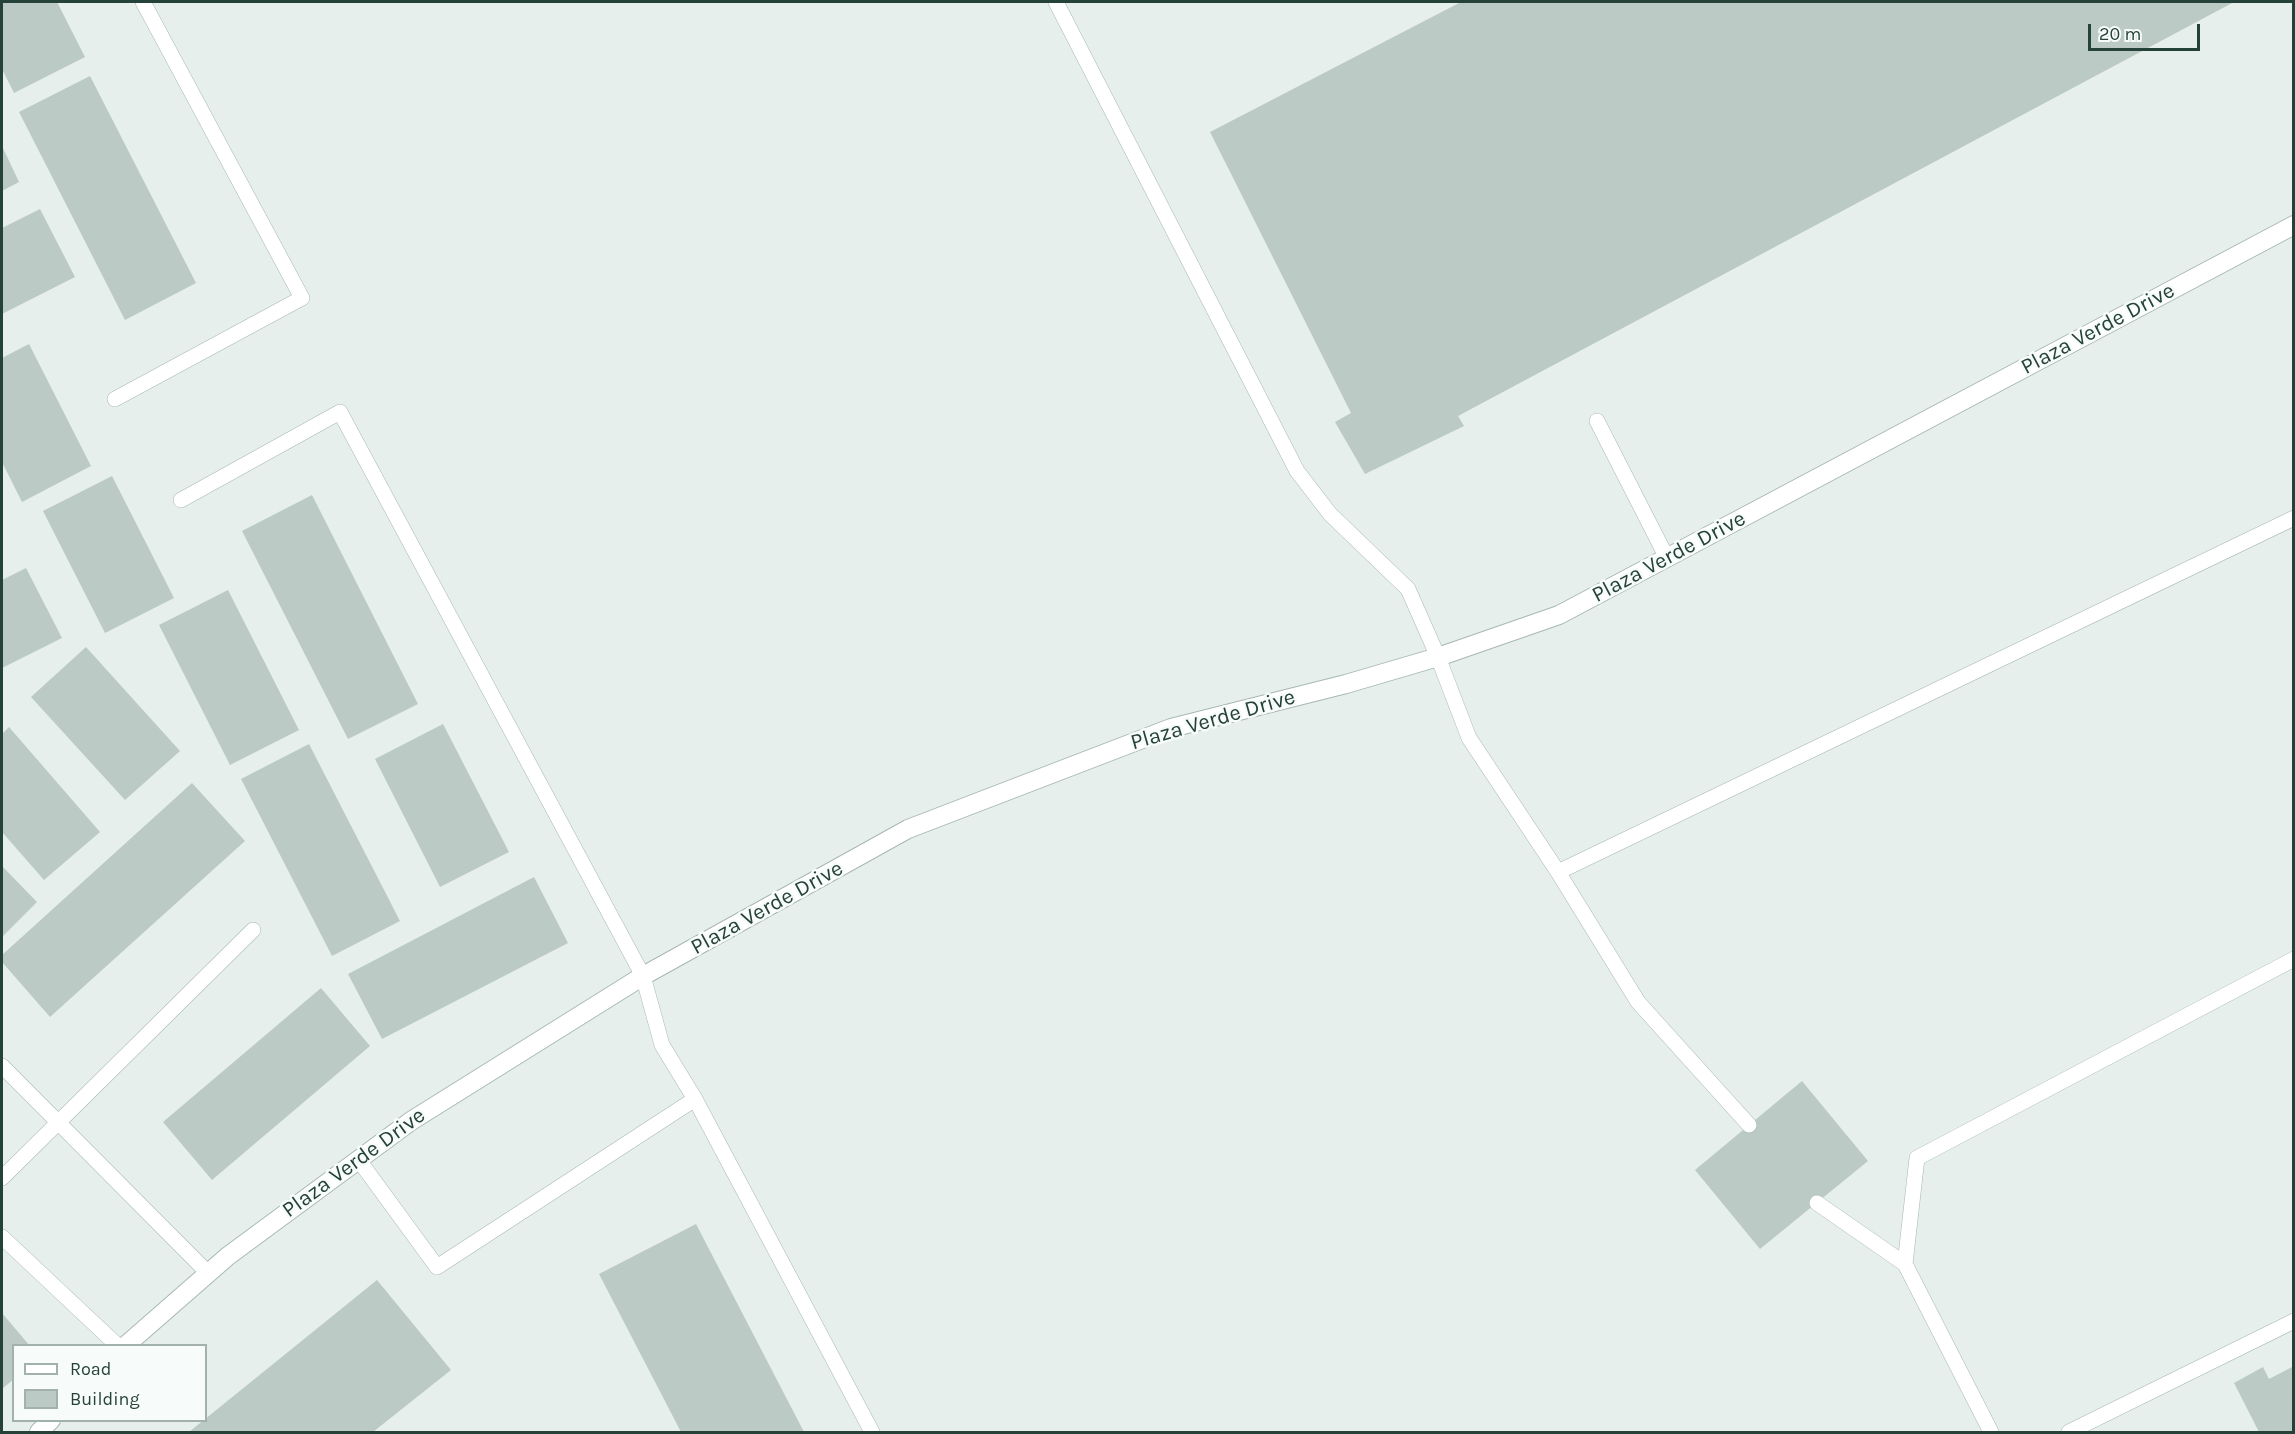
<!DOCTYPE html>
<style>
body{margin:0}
#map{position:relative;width:2295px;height:1434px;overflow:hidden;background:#e6efeb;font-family:Karla,sans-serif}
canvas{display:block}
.frame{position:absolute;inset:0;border:3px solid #24423a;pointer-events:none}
.legend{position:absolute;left:12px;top:1344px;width:195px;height:78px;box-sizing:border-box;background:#f7fbf9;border:2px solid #a3b1ad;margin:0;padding:8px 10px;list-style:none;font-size:18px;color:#24423a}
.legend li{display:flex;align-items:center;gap:12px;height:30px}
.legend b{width:30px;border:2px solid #a3b1ad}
.scale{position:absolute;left:2088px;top:24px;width:112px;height:27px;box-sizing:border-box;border:3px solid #24423a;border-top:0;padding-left:8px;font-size:18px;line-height:21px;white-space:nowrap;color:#24423a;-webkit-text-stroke:4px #f7fbf9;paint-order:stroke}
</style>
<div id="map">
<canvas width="2295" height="1434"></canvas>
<div class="frame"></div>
<ul class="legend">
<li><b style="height:8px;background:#fff"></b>Road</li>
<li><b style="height:16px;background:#bbcac4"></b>Building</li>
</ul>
<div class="scale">20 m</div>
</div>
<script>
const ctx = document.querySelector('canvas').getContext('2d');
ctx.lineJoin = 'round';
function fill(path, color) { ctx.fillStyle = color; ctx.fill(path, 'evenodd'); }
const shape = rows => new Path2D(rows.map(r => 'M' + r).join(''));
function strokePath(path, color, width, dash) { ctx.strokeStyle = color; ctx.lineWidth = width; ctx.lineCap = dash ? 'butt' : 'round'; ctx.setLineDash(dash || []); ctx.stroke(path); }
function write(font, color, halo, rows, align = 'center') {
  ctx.font = font + ' Karla,sans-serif'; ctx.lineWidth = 5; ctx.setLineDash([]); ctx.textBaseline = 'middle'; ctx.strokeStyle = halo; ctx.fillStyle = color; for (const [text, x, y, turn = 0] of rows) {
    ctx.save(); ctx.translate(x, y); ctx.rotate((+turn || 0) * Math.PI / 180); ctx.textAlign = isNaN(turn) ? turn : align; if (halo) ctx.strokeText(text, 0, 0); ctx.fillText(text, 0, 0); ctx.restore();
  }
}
fill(shape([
 [2,2,57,2,85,57,14,93,2,69],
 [1461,2,2234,2,1458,416,1464,426,1365,474,1335,422,1351,413,1210,132],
 [90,76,196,283,125,320,19,112],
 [2,146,19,182,2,191],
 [40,209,75,277,2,314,2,228],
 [29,344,91,466,22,502,2,462,2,358],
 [112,476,174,598,105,633,43,511],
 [312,495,418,704,348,739,242,531],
 [26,568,62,638,2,668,2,580],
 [228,590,299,730,230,765,159,625],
 [86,647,180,751,125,800,31,697],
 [443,724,509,852,440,887,375,759],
 [9,727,100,832,44,880,2,832,2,734],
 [309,744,400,921,332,956,241,779],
 [192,783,245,841,50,1017,2,962,2,955],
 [2,866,37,902,2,937],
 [534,877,568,943,382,1039,348,974],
 [321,988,370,1046,212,1180,163,1122],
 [1802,1081,1868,1161,1760,1249,1695,1170],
 [696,1224,804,1432,681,1432,599,1274],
 [377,1280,451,1370,373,1432,189,1432],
 [2,1313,30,1346,14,1346,14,1379,2,1389],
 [2294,1366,2294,1432,2259,1432,2234,1383,2263,1367,2269,1379]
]), '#bbcac4');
const lane = shape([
 [1056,2,1297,471,1330,514,1408,589,1438,657,1469,738,1558,872,1638,1002,1749,1125],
 [115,399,302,298,143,2],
 [1597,421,1667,558],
 [181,500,340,412,643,976,662,1045,695,1099,872,1432],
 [1558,872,2294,518],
 [2,1066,208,1273],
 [358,1159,437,1267,695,1099],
 [2,1178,253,930],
 [1817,1203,1905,1264],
 [2,1237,118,1346],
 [1991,1432,1905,1264,1917,1158,2294,959],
 [2069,1432,2294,1321]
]);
const street = shape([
 [125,1346,228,1256,411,1121,643,976,908,829,1171,728,1346,684,1438,657,1559,615,2294,225],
 [39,1432,51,1420]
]);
strokePath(lane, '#a8b8b2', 16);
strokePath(street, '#a8b8b2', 20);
strokePath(lane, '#fff', 15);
strokePath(street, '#fff', 18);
write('22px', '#24423a', '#f7fbf9', [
 ["Plaza Verde Drive",2098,329,-28],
 ["Plaza Verde Drive",1669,557,-28],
 ["Plaza Verde Drive",1213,720,-16],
 ["Plaza Verde Drive",767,908,-29],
 ["Plaza Verde Drive",354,1163,-36]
]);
</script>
